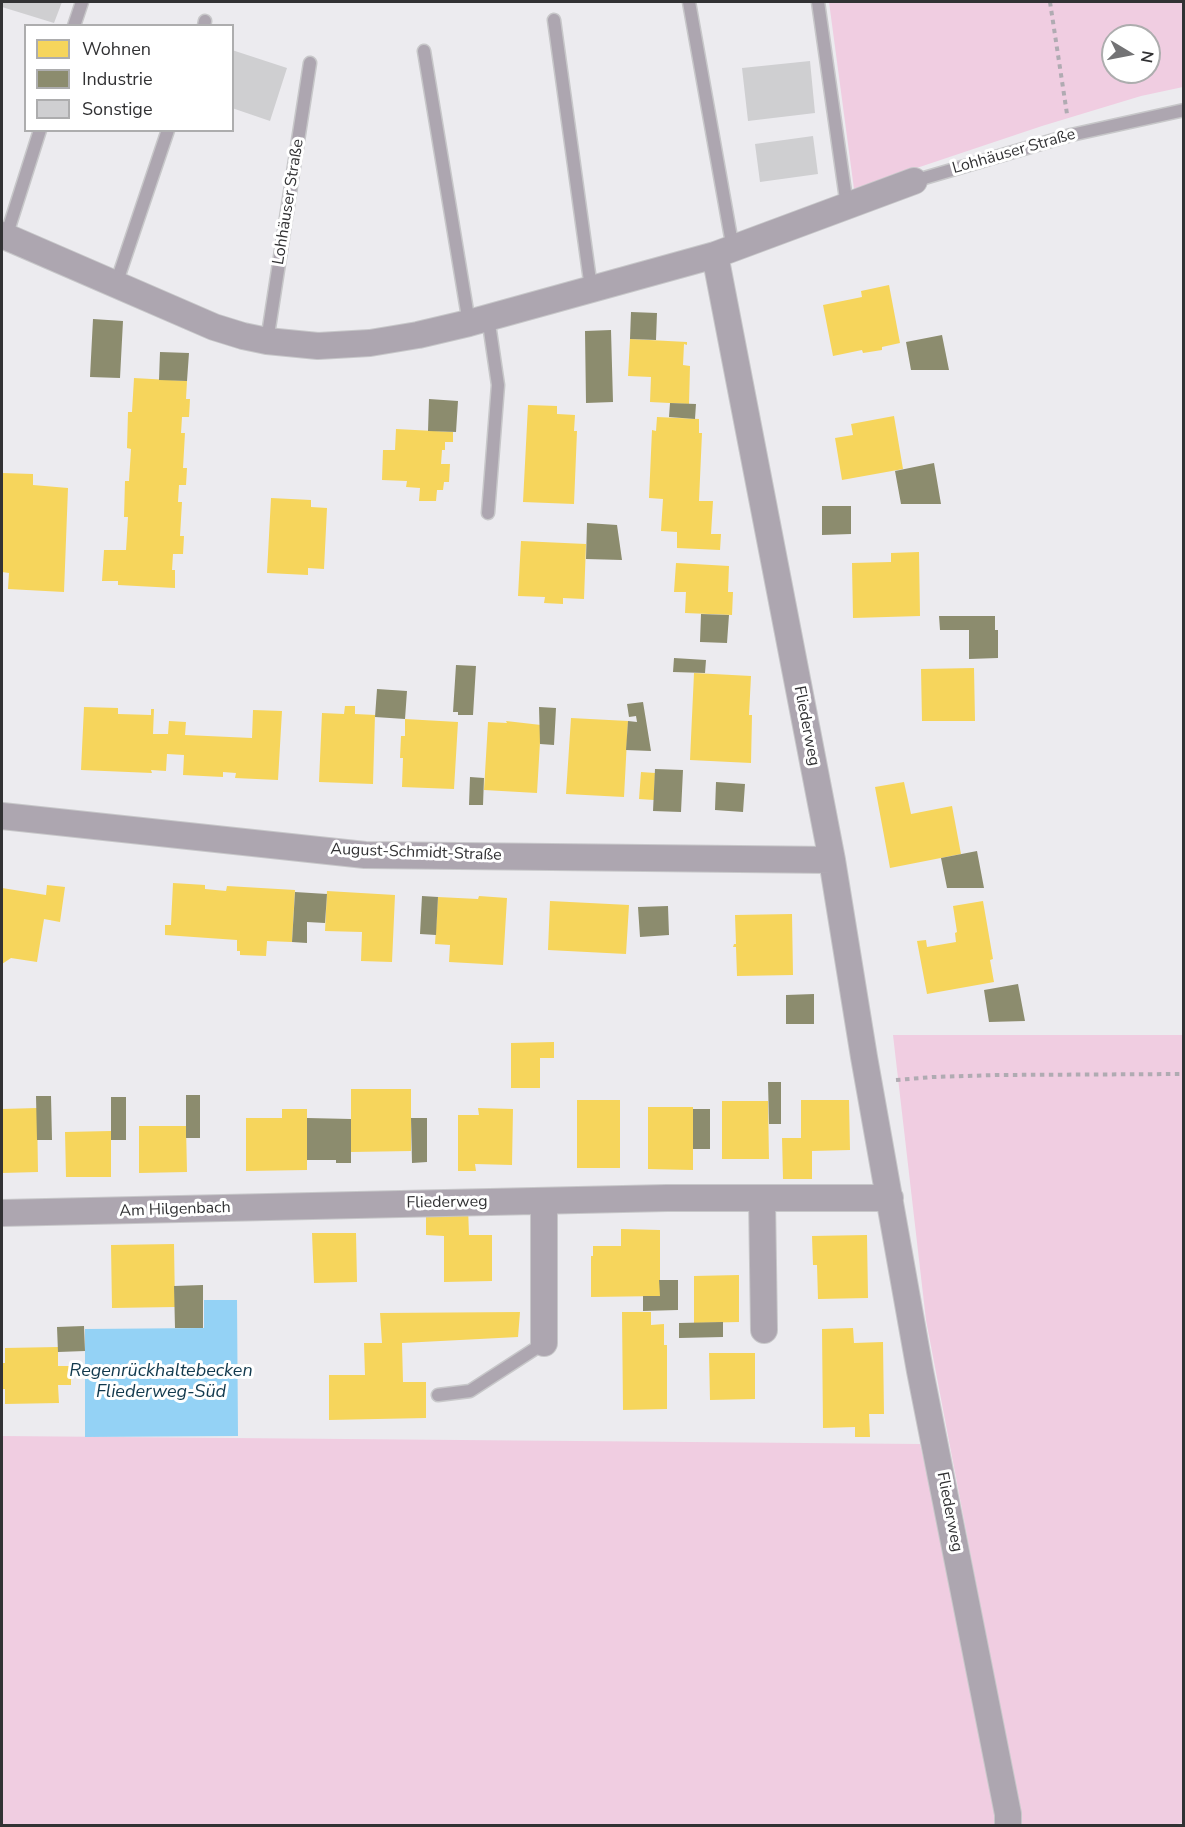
<!DOCTYPE html>
<meta charset="utf-8">
<style>
body{margin:0}
#map{position:relative;width:1185px;height:1827px;overflow:hidden;background:#ecebef;font-family:"Nunito Sans",sans-serif}
canvas{display:block}
.frame{position:absolute;inset:0;border:3px solid #323234;pointer-events:none}
.legend{position:absolute;left:24px;top:24px;width:210px;height:108px;box-sizing:border-box;background:#fff;border:2px solid #adadae;margin:0;padding:8px 10px;list-style:none;font-size:18px;color:#323234}
.legend li{display:flex;align-items:center;gap:12px;height:30px}
.legend b{width:30px;border:2px solid #adadae}
.north{position:absolute;left:1101px;top:24px;width:60px;height:60px;box-sizing:border-box;background:#fff;border:2px solid #adadae;border-radius:50%;rotate:100deg;font-size:16px;font-weight:700;line-height:24px;text-align:center;color:#323234}
.north::after{content:'';display:block;margin:auto;width:21px;height:27px;background:#737375;clip-path:polygon(50% 0,100% 100%,50% 72%,0 100%)}
</style>
<div id="map">
<canvas width="1185" height="1827"></canvas>
<div class="frame"></div>
<ul class="legend">
<li><b style="height:16px;background:#f6d55c"></b>Wohnen</li>
<li><b style="height:16px;background:#8c8c6e"></b>Industrie</li>
<li><b style="height:16px;background:#cfcfd1"></b>Sonstige</li>
</ul>
<div class="north">N</div>
</div>
<script>
const ctx = document.querySelector('canvas').getContext('2d');
ctx.lineJoin = 'round';
function fill(path, color) { ctx.fillStyle = color; ctx.fill(path, 'evenodd'); }
const shape = rows => new Path2D(rows.map(r => 'M' + r).join(''));
function strokePath(path, color, width, dash) { ctx.strokeStyle = color; ctx.lineWidth = width; ctx.lineCap = dash ? 'butt' : 'round'; ctx.setLineDash(dash || []); ctx.stroke(path); }
function write(font, color, halo, rows, align = 'center') {
  ctx.font = font + ' "Nunito Sans",sans-serif'; ctx.lineWidth = 6; ctx.setLineDash([]); ctx.textBaseline = 'middle'; ctx.strokeStyle = halo; ctx.fillStyle = color; for (const [text, x, y, turn = 0] of rows) {
    ctx.save(); ctx.translate(x, y); ctx.rotate((+turn || 0) * Math.PI / 180); ctx.textAlign = isNaN(turn) ? turn : align; if (halo) ctx.strokeText(text, 0, 0); ctx.fillText(text, 0, 0); ctx.restore();
  }
}
fill(shape([
 [829,2,1183,2,1183,87,1141,96,1042,126,854,189],
 [1113,36,1149,36,1149,72,1113,72],
 [893,1035,1183,1035,1183,1823,1165,1826,1019,1825,980,1604,926,1320],
 [2,1436,920,1444,956,1600,998,1811,994,1826,2,1826]
]), '#f0cde1');
fill(shape([
 [204,1300,237,1300,238,1436,85,1437,85,1329,204,1328]
]), '#94d2f5');
fill(shape([
 [889,285,900,343,882,347,882,350,863,353,862,350,833,356,823,305,862,297,861,291],
 [630,339,687,342,687,345,684,344,683,365,690,366,689,404,650,402,651,377,628,376],
 [134,378,187,381,186,399,190,399,189,417,182,417,181,433,185,433,183,468,187,468,186,485,179,485,178,502,182,502,180,536,184,536,183,554,173,554,172,570,175,570,175,588,118,585,118,581,102,581,104,550,126,550,128,517,124,517,125,481,129,481,131,449,127,448,128,412,132,412],
 [528,405,557,406,557,414,575,415,574,431,577,431,574,504,523,502],
 [894,416,903,469,842,480,835,438,853,435,851,424],
 [657,417,699,419,699,433,702,433,699,501,713,501,711,534,721,534,720,550,677,548,677,532,661,531,663,499,649,498,652,430,656,431],
 [396,429,453,432,453,442,445,442,445,450,442,450,441,464,450,464,449,482,444,482,443,490,437,490,436,501,419,501,420,488,406,487,407,481,382,480,383,450,395,450],
 [2,473,33,474,33,485,68,488,64,592,8,589,9,573,2,572],
 [271,498,311,500,311,507,327,508,324,569,308,568,308,575,267,573],
 [521,541,586,544,584,599,563,598,563,604,544,603,545,597,518,596],
 [919,552,920,616,853,618,852,563,891,562,891,553],
 [676,563,729,566,728,592,733,592,732,615,685,613,686,592,674,592],
 [974,668,975,721,922,721,921,669],
 [694,673,751,676,749,715,752,715,751,763,690,760],
 [345,706,355,706,355,714,375,715,373,784,319,782,322,713,344,714],
 [84,707,118,708,118,714,151,715,151,709,154,709,153,734,168,734,169,721,186,722,185,735,252,738,253,710,282,711,278,780,235,778,236,773,223,772,223,777,183,775,184,755,167,754,166,771,151,770,152,773,81,770],
 [571,718,628,721,624,797,566,794],
 [405,719,458,722,454,789,402,787,403,758,400,758,401,736,405,736],
 [506,721,541,725,537,793,484,790,488,722,507,723],
 [641,772,655,773,654,800,639,799],
 [904,782,911,814,952,806,961,854,890,868,875,787],
 [173,883,205,885,205,889,226,891,227,886,295,890,292,942,267,941,266,956,240,955,240,951,237,951,237,940,165,935,165,925,171,925],
 [47,885,65,887,60,922,44,919,37,962,11,958,2,964,2,888,46,895],
 [327,891,395,895,392,962,361,961,362,932,325,931],
 [479,896,507,898,503,965,449,962,450,945,435,944,438,897,478,899],
 [550,901,629,905,626,954,548,950],
 [983,901,993,959,990,960,994,982,927,994,917,941,926,940,927,947,956,942,955,933,957,932,953,906],
 [792,914,793,975,737,976,736,947,733,947,734,944,736,944,735,915],
 [554,1042,554,1058,540,1058,540,1088,511,1088,511,1043],
 [351,1089,411,1089,411,1151,351,1152],
 [577,1100,620,1100,620,1168,577,1168],
 [801,1100,849,1100,850,1150,812,1151,812,1179,783,1179,782,1138,801,1138],
 [722,1101,768,1101,769,1159,722,1159],
 [648,1107,693,1107,693,1170,648,1169],
 [37,1108,38,1172,2,1173,2,1109],
 [478,1108,513,1109,512,1165,475,1164,476,1171,458,1171,458,1115,479,1115],
 [282,1109,307,1109,307,1170,246,1171,246,1118,282,1118],
 [139,1126,186,1126,187,1172,139,1173],
 [111,1131,111,1177,66,1177,65,1132],
 [468,1207,469,1235,492,1235,492,1281,444,1282,444,1236,426,1235,426,1208],
 [621,1229,660,1230,660,1296,591,1297,591,1256,593,1256,593,1246,621,1246],
 [312,1233,356,1233,357,1282,314,1283],
 [867,1235,868,1298,818,1299,817,1265,813,1265,812,1236],
 [174,1244,175,1307,112,1308,111,1245],
 [739,1275,739,1322,694,1323,694,1276],
 [520,1312,518,1337,402,1343,403,1382,426,1382,426,1418,329,1420,329,1375,365,1375,364,1343,382,1343,380,1313],
 [622,1312,651,1312,651,1325,664,1324,664,1345,667,1345,667,1409,623,1410],
 [853,1328,854,1343,883,1342,884,1414,869,1414,870,1437,855,1437,855,1427,823,1428,822,1329],
 [58,1347,58,1366,71,1366,71,1385,58,1385,59,1403,5,1404,5,1389,2,1389,2,1363,5,1363,5,1348],
 [709,1353,755,1353,755,1399,710,1400]
]), '#f6d55c');
fill(shape([
 [631,312,657,313,656,340,630,339],
 [93,319,123,321,120,378,90,377],
 [611,330,613,402,586,403,585,331],
 [942,335,949,370,911,370,906,342],
 [160,352,189,353,187,381,159,380],
 [429,399,458,401,456,432,428,431],
 [670,403,696,404,695,419,669,417],
 [934,463,941,504,901,504,895,471],
 [822,506,851,506,851,534,822,535],
 [587,523,617,525,622,560,586,559],
 [701,614,729,615,727,643,700,642],
 [939,616,995,616,995,630,998,630,998,658,969,659,969,630,940,630],
 [674,658,706,660,705,673,673,672],
 [456,665,476,666,473,715,458,715,458,712,453,712],
 [377,689,407,691,405,719,375,717],
 [643,702,651,751,626,750,628,721,637,722,636,716,629,717,627,704],
 [539,707,556,708,554,745,540,744],
 [655,769,683,770,681,812,653,811],
 [470,777,484,778,483,805,469,805],
 [716,782,745,784,743,812,715,810],
 [977,851,984,888,947,888,941,858],
 [295,892,327,894,325,923,307,922,307,943,292,942],
 [422,896,438,897,436,935,420,934],
 [668,906,669,935,640,937,638,907],
 [1018,984,1025,1021,989,1022,984,990],
 [814,994,814,1024,786,1024,786,995],
 [768,1082,781,1082,781,1124,769,1124],
 [186,1095,200,1095,200,1138,186,1138],
 [36,1096,51,1096,52,1140,37,1140],
 [111,1097,126,1097,126,1140,111,1140],
 [693,1109,710,1109,710,1149,693,1149],
 [307,1118,351,1119,351,1163,336,1163,336,1160,307,1160],
 [411,1118,427,1118,427,1162,412,1163],
 [659,1280,678,1280,678,1310,643,1311,643,1296,660,1296],
 [203,1285,203,1328,175,1328,174,1286],
 [723,1322,723,1337,679,1338,679,1323],
 [84,1326,85,1351,58,1352,57,1327]
]), '#8c8c6e');
fill(shape([
 [2,2,62,2,54,23,2,7],
 [232,50,287,68,270,121,232,108],
 [810,61,815,113,748,121,742,68],
 [813,136,818,174,760,182,755,144]
]), '#cfcfd1');
const service = shape([
 [689,2,733,249],
 [818,2,847,206],
 [554,20,591,288],
 [74,26,82,2],
 [204,26,205,21],
 [424,51,469,323],
 [914,181,1071,135,1184,110],
 [6,237,40,130],
 [116,284,168,130],
 [267,341,310,63],
 [488,513,498,385,488,317],
 [438,1395,470,1391,544,1343]
]);
const minor = shape([
 [2,235,214,327,243,336,267,341,318,346,370,343,418,335,469,323,715,255,914,181],
 [715,255,832,860,864,1057,920,1371,1008,1814,1008,1826],
 [2,816,365,855,832,860],
 [762,1198,764,1330],
 [544,1201,544,1343],
 [2,1213,667,1198,890,1198]
]);
strokePath(service, '#c7c7c9', 15);
strokePath(minor, '#c7c7c9', 28);
strokePath(shape([
 [1050,2,1067,114],
 [896,1080,933,1077,997,1075,1184,1074]
]), '#b0abb2', 4, [4.5, 4.5]);
strokePath(service, '#ada6b0', 12);
strokePath(minor, '#ada6b0', 26);
write('16px', '#323234', '#fff', [
 ["Lohhäuser Straße",1014,152,-16],
 ["Lohhäuser Straße",289,202,-81],
 ["Fliederweg",806,726,79],
 ["August-Schmidt-Straße",416,853,2],
 ["Fliederweg",447,1203,-1],
 ["Am Hilgenbach",175,1210,-2],
 ["Fliederweg",949,1512,79]
]);
write('italic 18px', '#11394d', '#fff', [
 ["Regenrückhaltebecken",161,1372],
 ["Fliederweg-Süd",161,1393]
]);
</script>
